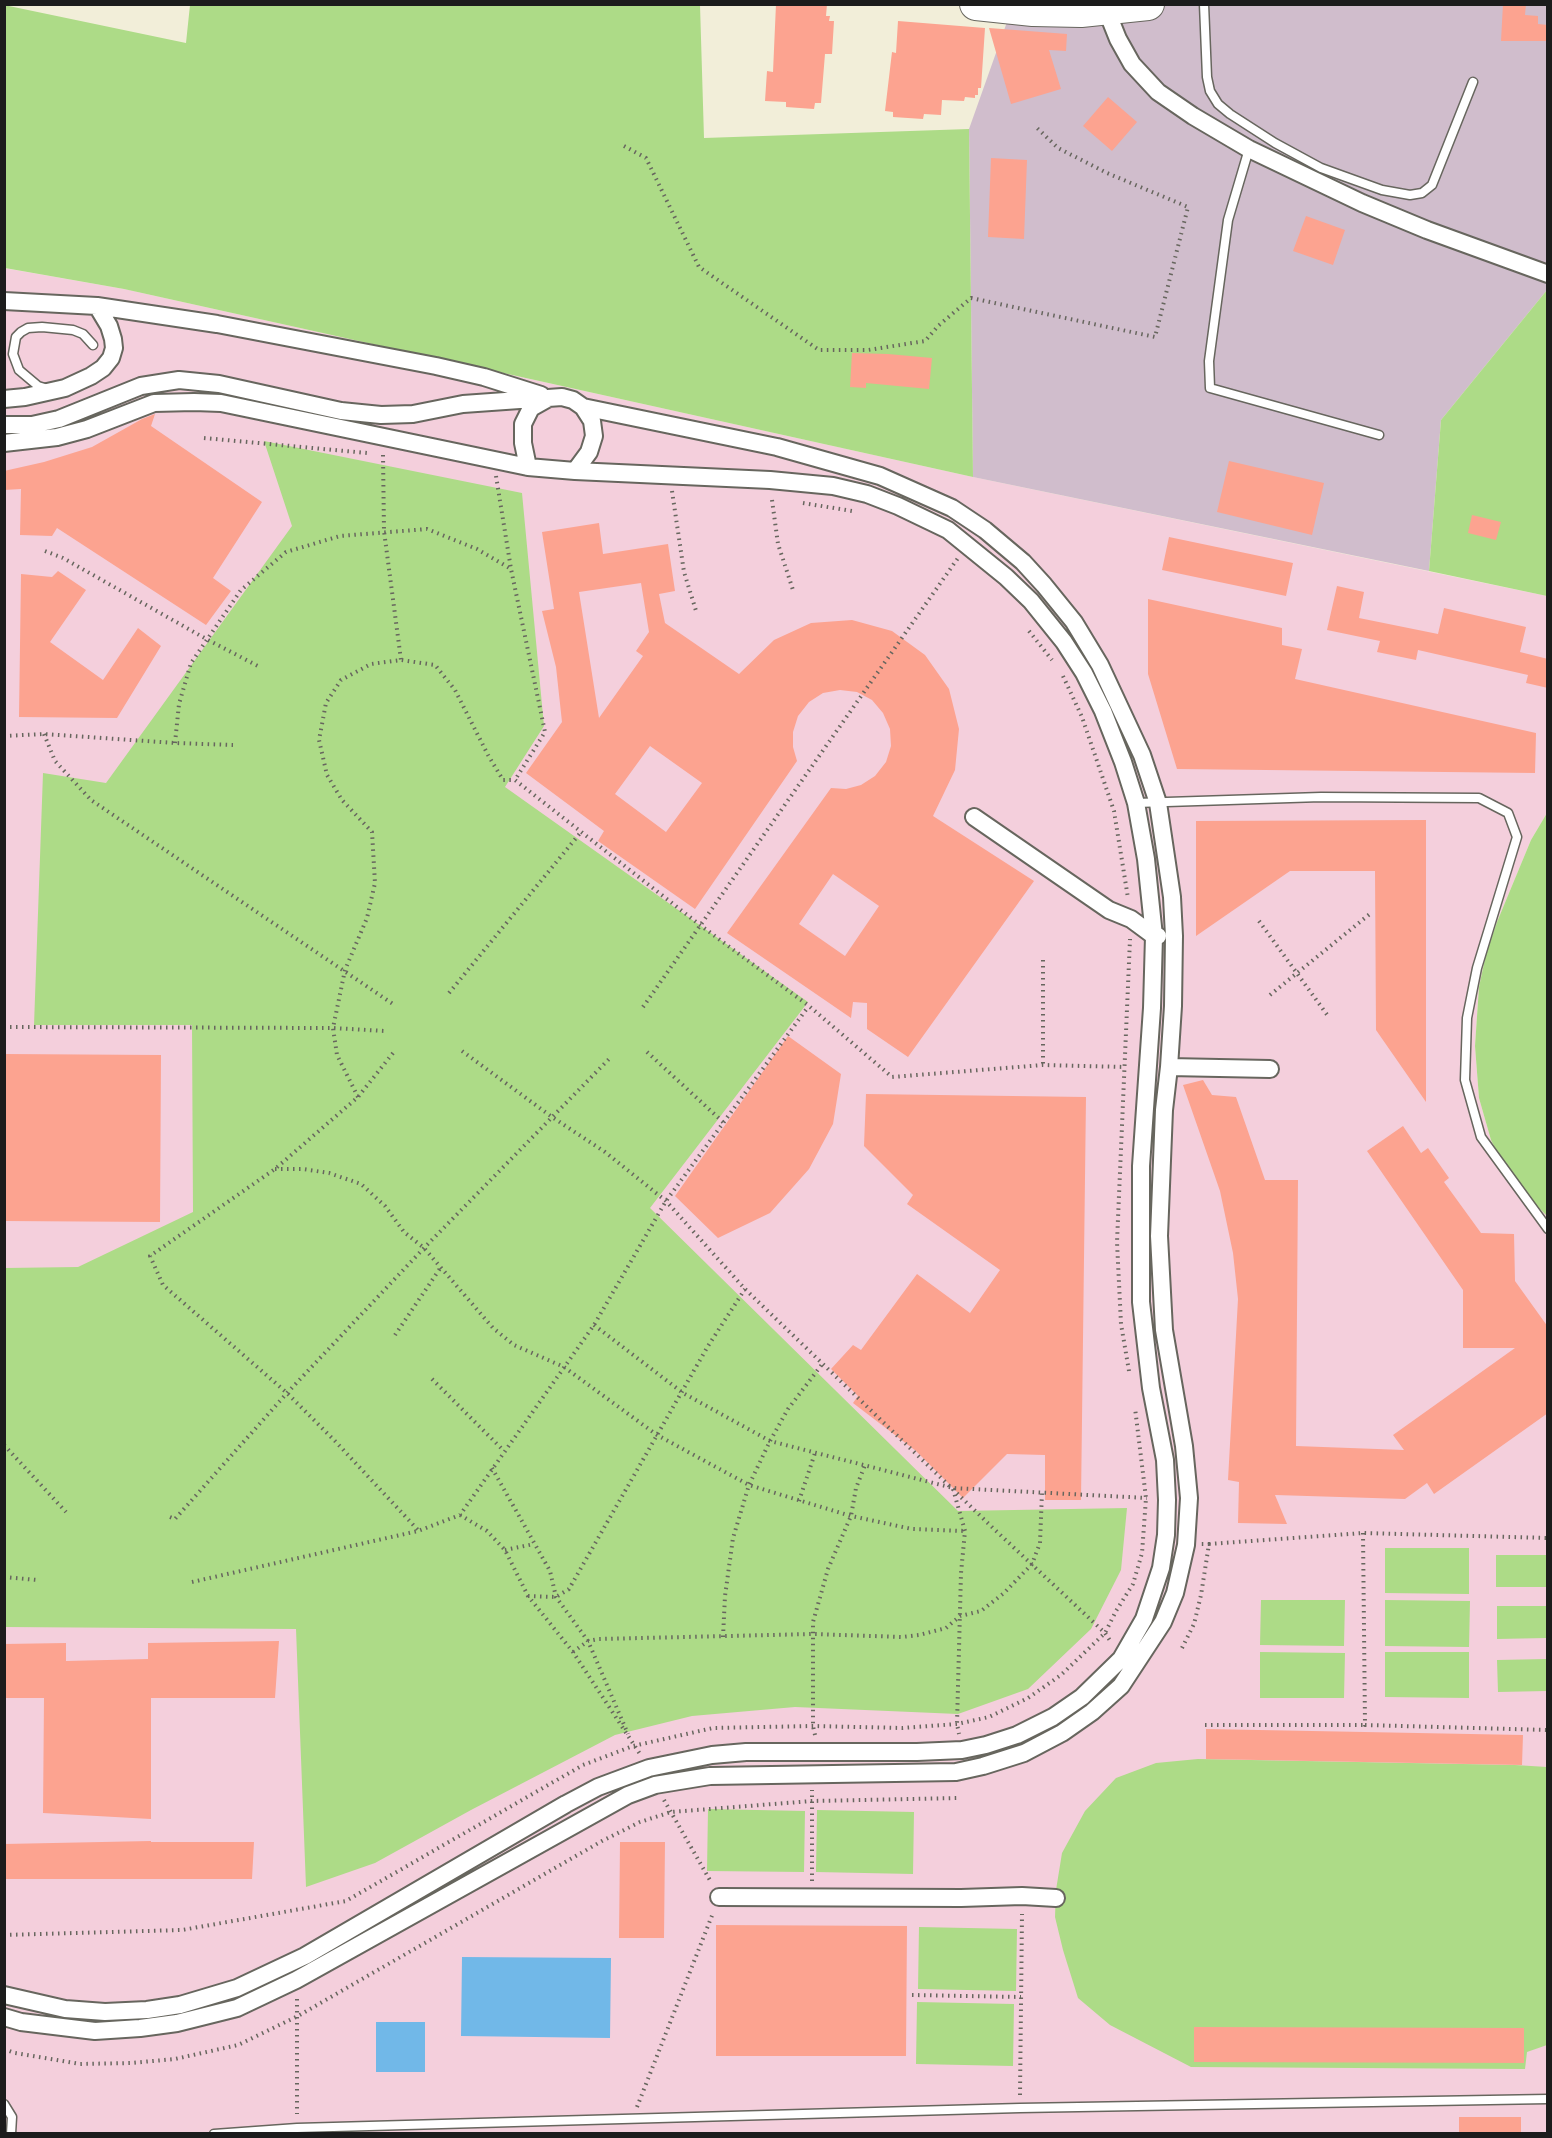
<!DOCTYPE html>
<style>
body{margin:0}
#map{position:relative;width:1552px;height:2138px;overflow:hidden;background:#f2eed9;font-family:Pangolin,sans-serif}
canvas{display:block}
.frame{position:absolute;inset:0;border:6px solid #1c1c1c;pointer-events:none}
</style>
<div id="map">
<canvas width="1552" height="2138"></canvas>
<div class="frame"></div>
</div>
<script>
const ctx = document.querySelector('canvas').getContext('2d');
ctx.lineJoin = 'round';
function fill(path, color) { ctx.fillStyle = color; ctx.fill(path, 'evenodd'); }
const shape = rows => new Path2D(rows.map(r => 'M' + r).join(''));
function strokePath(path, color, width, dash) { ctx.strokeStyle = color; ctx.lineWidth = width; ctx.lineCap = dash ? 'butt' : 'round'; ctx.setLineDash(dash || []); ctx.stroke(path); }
fill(shape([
 [4,268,124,289,973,477,1547,596,1547,813,1531,840,1497,922,1486,954,1479,987,1475,1046,1479,1098,1491,1140,1501,1160,1547,1216,1547,2133,5,2133]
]), '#f4cfdc');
fill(shape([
 [1013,5,1547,5,1547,290,1441,420,1429,571,973,477,969,129]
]), '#d0bdcc');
fill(shape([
 [4,5,186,43,190,5,700,5,704,138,969,129,973,477,124,289,5,268],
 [1547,290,1547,596,1429,571,1441,420],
 [264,441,522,493,544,726,505,787,808,1002,650,1208,958,1511,1127,1508,1121,1570,1091,1629,1028,1689,958,1714,795,1707,692,1716,615,1735,471,1810,375,1863,306,1887,296,1629,5,1627,5,1268,78,1267,193,1212,192,1025,34,1025,43,773,106,783,292,526],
 [1547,813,1547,1216,1527,1196,1501,1160,1491,1140,1479,1098,1475,1046,1479,987,1486,954,1497,922,1531,840],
 [1385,1548,1469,1548,1469,1594,1385,1593],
 [1496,1555,1547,1555,1547,1587,1496,1587],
 [1261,1600,1345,1600,1344,1646,1260,1645],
 [1385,1600,1470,1601,1469,1647,1385,1646],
 [1497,1606,1547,1606,1547,1638,1497,1639],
 [1260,1652,1345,1653,1344,1698,1260,1698],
 [1385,1652,1469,1652,1469,1698,1385,1697],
 [1547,1659,1547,1691,1498,1692,1497,1660],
 [1198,1759,1515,1765,1547,1767,1547,2045,1527,2052,1525,2069,1191,2067,1110,2025,1078,1998,1063,1950,1055,1917,1056,1890,1062,1853,1085,1811,1116,1778,1156,1763],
 [708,1809,805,1811,804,1872,707,1871],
 [817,1810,914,1812,913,1874,816,1872],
 [919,1927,1017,1929,1016,1991,918,1989],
 [917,2002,1014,2004,1013,2066,916,2064]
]), '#addb87');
fill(shape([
 [462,1957,611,1958,610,2038,461,2036],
 [376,2022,425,2022,425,2072,376,2072]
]), '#71b8e8');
fill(shape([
 [776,4,827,4,826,16,830,16,829,21,834,21,832,54,825,54,821,103,815,103,814,109,786,107,786,102,765,101,767,71,773,72],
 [1503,4,1526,4,1525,15,1538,16,1538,24,1548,25,1548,41,1501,41],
 [898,21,985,28,981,88,978,88,978,95,975,95,975,98,965,97,964,101,942,100,941,115,924,114,923,119,893,117,893,112,885,111,892,52,896,53],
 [989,28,1067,34,1066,51,1049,50,1061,89,1011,104],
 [1108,97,1137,122,1112,151,1083,126],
 [991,158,1027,160,1024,239,988,237],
 [1306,216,1345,230,1333,265,1293,251],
 [852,353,888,354,932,358,929,389,866,383,866,388,850,387],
 [155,414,151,426,262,502,213,578,231,591,206,625,57,528,52,536,20,535,21,489,4,490,4,471,44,462,92,447,142,419],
 [1229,461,1324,483,1312,535,1217,512],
 [1472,515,1501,522,1496,540,1468,533],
 [599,523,603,554,668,544,675,591,659,594,665,623,739,674,774,640,811,623,852,620,892,631,925,655,949,689,959,729,955,770,933,816,1034,881,908,1057,867,1029,867,1003,853,1002,851,1018,727,933,831,788,846,789,861,785,875,776,886,762,891,746,890,729,883,713,872,700,857,692,840,690,823,693,809,702,798,716,793,732,793,747,797,761,695,909,598,841,604,831,526,773,562,722,556,667,542,611,554,609,542,532],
 [641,583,649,632,636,651,643,656,599,718,579,592],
 [650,746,702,783,666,832,615,794],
 [833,874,879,906,845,956,799,924],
 [1169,537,1293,563,1286,596,1162,570],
 [58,571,86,590,50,642,103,680,138,628,161,646,117,718,19,717,21,574,52,577],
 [1337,586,1364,592,1359,618,1438,634,1444,608,1526,627,1520,652,1548,659,1548,688,1526,683,1528,675,1418,650,1416,660,1377,652,1380,641,1327,630],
 [1148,599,1282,628,1282,645,1302,649,1295,679,1536,733,1535,773,1177,769,1148,674],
 [1426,820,1426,1102,1376,1030,1375,871,1290,871,1196,936,1196,821],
 [788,1036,841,1074,833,1124,809,1169,770,1213,718,1238,675,1196],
 [4,1054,161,1055,160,1222,4,1221],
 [1203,1080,1212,1095,1236,1097,1265,1180,1298,1180,1296,1446,1404,1450,1393,1435,1515,1348,1463,1348,1463,1290,1367,1151,1403,1126,1421,1153,1428,1148,1449,1178,1444,1182,1481,1233,1514,1234,1515,1281,1548,1327,1548,1413,1434,1494,1427,1483,1405,1499,1275,1495,1287,1524,1238,1523,1239,1482,1228,1480,1238,1299,1233,1253,1220,1191,1183,1085],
 [866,1094,1086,1097,1081,1500,1045,1500,1045,1455,1007,1454,963,1498,916,1451,853,1403,858,1396,831,1369,853,1345,861,1350,917,1274,970,1313,1000,1270,907,1204,913,1195,864,1146],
 [279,1641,275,1698,151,1698,151,1819,43,1813,44,1698,4,1698,4,1644,66,1643,66,1661,148,1659,148,1643],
 [1206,1729,1523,1735,1522,1765,1206,1759],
 [151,1841,151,1842,254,1842,252,1879,4,1879,4,1844],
 [620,1842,665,1842,664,1938,619,1938],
 [716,1925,907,1926,906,2056,716,2056],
 [1194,2027,1524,2028,1524,2063,1194,2062],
 [1459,2117,1521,2117,1521,2133,1459,2133]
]), '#fca390');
const lane = shape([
 [1204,4,1207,77,1210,91,1218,104,1230,114,1275,143,1321,168,1382,190,1410,195,1422,193,1432,185,1473,82],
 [1249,149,1228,220,1209,361,1210,388,1379,435],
 [48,389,38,386,19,370,13,354,16,337,21,332,28,328,42,327,73,330,83,334,93,345],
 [1136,803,1321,797,1479,798,1508,813,1517,837,1477,968,1467,1018,1465,1080,1481,1137,1548,1229],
 [4,2104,12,2117,11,2134],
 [214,2134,297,2128,1020,2108,1548,2099]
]);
const street = shape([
 [1106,9,1118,39,1132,64,1158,92,1193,116,1249,149,1362,203,1427,230,1548,274],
 [4,301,97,306,217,324,436,366,484,377,541,395],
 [4,399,25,397,65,388,91,376,103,368,111,358,114,348,113,339,109,326,97,306],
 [4,425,32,425,59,419,141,386,179,380,219,384,341,411,381,415,413,414,463,404,562,397,573,400,583,407,592,421,594,436,589,452,575,471,528,467,523,443,523,424,531,408,547,399],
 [4,443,57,437,87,429,154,403,194,402,221,403,528,467],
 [974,817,1109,910,1131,919,1154,936,1158,936],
 [1169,1067,1270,1069],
 [719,1897,961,1898,1022,1896,1056,1898],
 [4,1995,65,2009,105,2012,147,2010,180,2005,237,1988,305,1956,566,1804,598,1787,649,1768,712,1755,746,1752,917,1752,962,1750,986,1745,1017,1735,1053,1717,1082,1697,1121,1659,1144,1619,1161,1568,1166,1535,1167,1500,1165,1460,1151,1388,1141,1302,1141,1166,1152,1008,1154,936,1146,859,1136,803,1123,762,1103,711,1084,673,1064,642,1031,601,1006,577,948,530,898,506,867,494,833,486,770,480,575,471],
 [4,2017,21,2022,95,2031,140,2028,177,2023,237,2008,296,1980,628,1795,655,1785,710,1776,956,1772,983,1766,1024,1753,1062,1733,1092,1712,1121,1686,1163,1622,1175,1593,1186,1545,1189,1498,1184,1446,1164,1330,1159,1236,1164,1110,1169,1067,1173,1006,1174,936,1172,897,1158,803,1142,755,1100,665,1074,622,1044,585,1023,562,985,530,952,508,880,476,777,447,583,407]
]);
const highway = shape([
 [976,4,1033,10,1081,11,1148,4]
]);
strokePath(lane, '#67665e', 11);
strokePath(street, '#67665e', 20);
strokePath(highway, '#67665e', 34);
strokePath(shape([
 [624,146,646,158,699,267,819,350,868,350,925,341,938,326,971,298,1155,337,1188,207,1107,173,1058,148,1036,127],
 [204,438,367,453],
 [383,455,384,531,401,660],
 [496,476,511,569,545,732,515,780],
 [672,491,684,572,697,614],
 [772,500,778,544,793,590],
 [803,503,852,511],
 [45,551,63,558,208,640,258,666],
 [1029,631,1052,660],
 [1063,676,1082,717,1114,811,1128,898],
 [44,734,55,761,91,800,393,1004],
 [4,736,44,734,175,743,233,745],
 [175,743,179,704,191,663,241,590,286,552,340,536,427,529,477,549,511,569],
 [1259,921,1328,1016],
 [1043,960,1043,1065],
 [449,993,581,832],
 [1270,995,1371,913],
 [643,1007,958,558],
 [4,1027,333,1028,385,1031],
 [462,1051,552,1117,605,1152,666,1201,745,1289,994,1529,1105,1633,1111,1642],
 [647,1052,724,1123],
 [393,1053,358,1097,275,1169,150,1256,163,1285,287,1393,335,1441,418,1530],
 [358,1097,337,1055,333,1028,345,970,367,918,375,883,372,832,342,800,327,775,319,740,326,703,341,680,371,664,401,660,435,665,455,690,488,755,503,780,515,780,700,925,809,1006,892,1077,1043,1065,1125,1067],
 [275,1169,303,1169,329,1173,361,1184,385,1206,404,1232,424,1248,493,1328,514,1345,564,1367,657,1435,749,1485,851,1516,912,1529,965,1531],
 [594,1325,683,1393,770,1441,953,1488,1147,1498],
 [395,1335,441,1267],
 [1129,1371,1121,1324,1117,1242,1130,939],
 [432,1379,504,1451],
 [4,1445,66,1512],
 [492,1468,550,1571,556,1597,588,1641,628,1734],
 [953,1489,965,1531,961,1573,957,1724,959,1734],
 [799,1501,815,1453],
 [460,1515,487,1531,505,1550,528,1596,573,1652,640,1754],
 [170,1517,175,1519,287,1393,424,1248,610,1058],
 [1363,1533,1365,1725,1548,1730],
 [1209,1544,1363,1533,1548,1538],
 [505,1550,534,1544],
 [4,1577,37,1580],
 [192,1582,418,1531,460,1515,594,1325,666,1201,808,1007],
 [528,1596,556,1597,569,1589,708,1346,745,1289],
 [723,1637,725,1596,733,1538,749,1485,770,1441,788,1409,823,1363],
 [1182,1648,1194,1624,1201,1595,1209,1544,1201,1544],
 [573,1652,588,1641,599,1639,813,1634,902,1637,919,1635,946,1628,960,1616,981,1611,1004,1593,1032,1564,1040,1543,1042,1492],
 [1205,1725,1365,1725],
 [815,1735,813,1726,813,1622,828,1569,851,1516,856,1488,865,1465],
 [664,1800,711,1882],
 [812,1881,812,1790],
 [4,1935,182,1930,346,1901,583,1765,633,1746,713,1728,813,1726,902,1728,957,1724,989,1717,1028,1698,1061,1675,1105,1633,1116,1611,1133,1584,1142,1553,1146,1498,1135,1408],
 [912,1995,1021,1997],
 [297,1999,297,2114],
 [4,2049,15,2053,80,2064,131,2063,175,2059,238,2045,298,2016,602,1841,640,1822,671,1812,812,1801,959,1798],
 [1020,2095,1022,1914],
 [637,2107,713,1913]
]), '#67665e', 4, [1.5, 4.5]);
strokePath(lane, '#fff', 8);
strokePath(street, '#fff', 16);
strokePath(highway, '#fff', 32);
</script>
